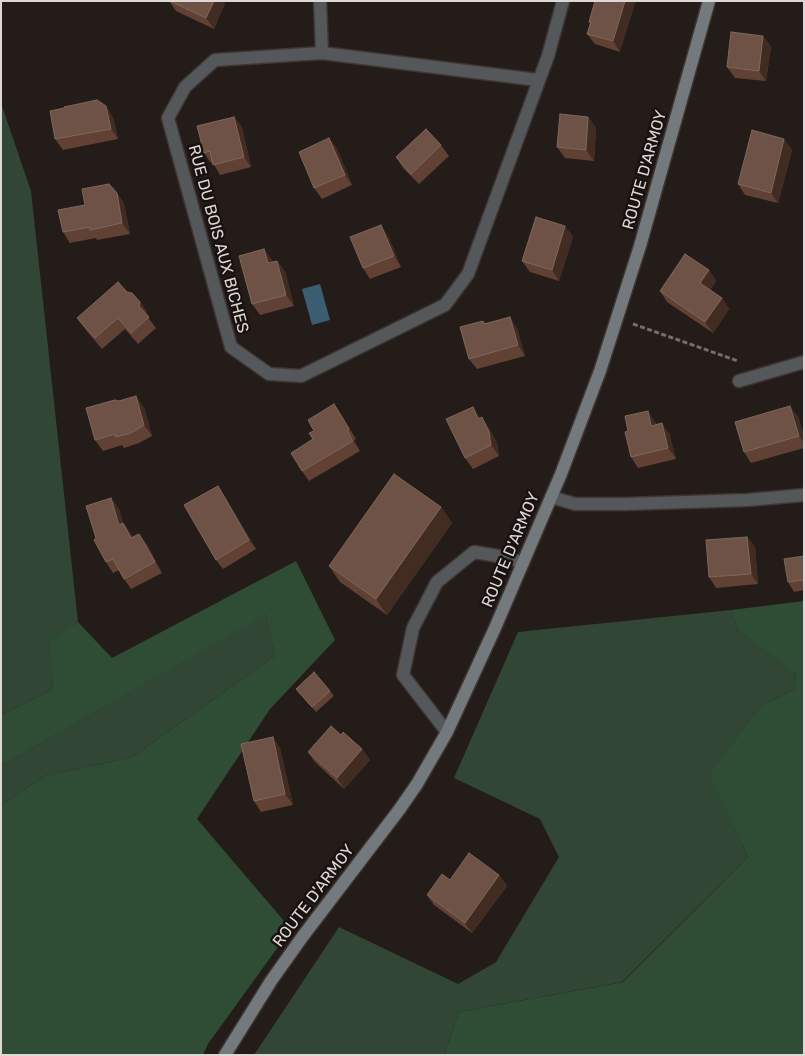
<!DOCTYPE html>
<style>
body{margin:0}
#map{position:relative;width:805px;height:1056px;overflow:hidden;background:#231c18;font-family:Rubik,sans-serif}
canvas{display:block}
.frame{position:absolute;inset:0;border:2px solid #ddd8d6;pointer-events:none}
</style>
<div id="map">
<canvas width="805" height="1056"></canvas>
<div class="frame"></div>
</div>
<script>
const ctx = document.querySelector('canvas').getContext('2d');
ctx.lineJoin = 'round';
function fill(path, color) { ctx.fillStyle = color; ctx.fill(path, 'evenodd'); }
const shape = rows => new Path2D(rows.map(r => 'M' + r).join(''));
function strokePath(path, color, width, dash) { ctx.strokeStyle = color; ctx.lineWidth = width; ctx.lineCap = dash ? 'butt' : 'round'; ctx.setLineDash(dash || []); ctx.stroke(path); }
function write(font, color, halo, rows, align = 'center') {
  ctx.font = font + ' Rubik,sans-serif'; ctx.lineWidth = 5; ctx.setLineDash([]); ctx.textBaseline = 'middle'; ctx.strokeStyle = halo; ctx.fillStyle = color; for (const [text, x, y, turn = 0] of rows) {
    ctx.save(); ctx.translate(x, y); ctx.rotate((+turn || 0) * Math.PI / 180); ctx.textAlign = isNaN(turn) ? turn : align; if (halo) ctx.strokeText(text, 0, 0); ctx.fillText(text, 0, 0); ctx.restore();
  }
}
fill(shape([
 [1,103,31,191,78,622,51,642,53,689,1,715],
 [731,610,738,631,796,672,794,690,761,706,710,775,748,857,622,982,459,1012,444,1055,254,1055,339,927,458,984,496,962,559,857,540,819,454,778,518,632],
 [266,613,275,656,132,757,45,776,1,805,1,766]
]), '#314634');
fill(shape([
 [296,561,335,640,270,709,197,819,291,929,208,1044,203,1055,1,1055,1,805,45,776,132,757,275,656,266,614,1,766,1,715,53,689,50,641,78,622,112,658],
 [804,601,804,1055,444,1055,459,1012,623,982,748,857,709,775,761,706,794,690,796,673,738,631,731,610]
]), '#2f4c34');
fill(shape([
 [320,284,330,320,312,325,302,289]
]), '#3c5e73');
const lane = shape([
 [320,1,322,53],
 [551,497,575,504,626,504,747,500,804,495],
 [447,732,403,675,413,628,437,582,474,552,510,558,523,563]
]);
const street = shape([
 [538,80,322,53,215,60,185,87,168,118,231,347,269,374,301,376,445,305,468,274,548,56,563,1],
 [739,381,804,362]
]);
const secondary = shape([
 [225,1055,271,981,303,936,399,810,417,784,447,732,495,628,561,474,600,371,640,246,709,1]
]);
strokePath(lane, '#3d3633', 15);
strokePath(street, '#3d3633', 15);
strokePath(secondary, '#3d3633', 15);
strokePath(shape([
 [633,324,738,361]
]), '#756f6c', 3, [5, 2.5]);
strokePath(lane, '#54585a', 12);
strokePath(street, '#54585a', 12);
strokePath(secondary, '#73797c', 12);
fill(shape([
 [169,1,225,3,214,29,176,11],
 [595,1,620,52,595,44,587,34,590,23,589,22],
 [763,36,771,47,766,81,735,78,727,67],
 [113,117,118,139,63,150,55,139],
 [234,117,242,127,251,167,220,175,213,163,211,163,204,153],
 [588,117,596,128,594,161,565,158,557,147],
 [329,138,337,149,352,185,322,199,314,188],
 [784,139,792,150,778,203,745,195,738,184],
 [441,145,449,156,419,184,403,168,396,157],
 [117,193,124,204,130,234,97,240,96,238,70,243,63,232,85,205],
 [565,226,573,237,559,281,530,272,522,261],
 [388,236,401,267,370,279,363,268],
 [264,249,273,262,277,261,285,272,294,306,260,315,252,304],
 [709,270,716,281,710,290,722,298,729,309,713,333,667,302,660,291],
 [127,292,140,302,147,312,147,316,156,328,138,344,125,329,102,349,85,329,77,318],
 [483,321,486,324,517,328,525,356,477,369,469,359],
 [334,404,341,414,356,439,354,440,360,451,309,481,302,471,313,439,314,431],
 [144,407,152,436,139,443,124,448,122,445,103,451,95,440],
 [473,407,480,418,489,428,497,443,499,456,473,469,465,458],
 [798,416,804,437,804,448,751,463,744,452],
 [655,422,656,424,669,433,676,459,638,468,631,457,628,431],
 [224,495,256,549,223,569,216,560],
 [111,498,119,509,123,523,133,537,139,534,147,544,162,573,131,589,124,579,119,570,113,573,106,562,96,538],
 [441,507,452,523,387,615,340,582,329,566],
 [747,537,755,547,758,584,716,588,709,577],
 [804,556,804,590,794,592,788,582],
 [296,689,330,691,334,696,316,712,300,694],
 [341,735,362,749,370,760,344,789,315,762,308,752],
 [280,748,293,805,261,812,254,801],
 [499,875,507,886,472,933,434,905,427,895]
]), '#604134');
fill(shape([
 [214,1,224,1,225,3,214,29,206,18],
 [625,1,636,1,620,52,613,41],
 [763,36,771,47,766,81,759,71],
 [106,106,113,117,118,139,111,129],
 [234,117,242,127,251,167,244,157],
 [588,117,596,128,594,161,586,150],
 [329,138,337,149,352,185,345,175],
 [784,139,792,150,778,203,771,193],
 [117,193,124,204,130,234,122,223],
 [381,225,388,236,401,267,394,256],
 [565,226,573,237,559,281,552,270],
 [264,249,272,260,276,274,268,263],
 [277,261,285,272,294,306,286,295],
 [709,270,716,281,707,294,700,283],
 [722,298,729,309,713,333,705,322],
 [140,302,147,312,147,317,139,306],
 [510,317,517,328,525,356,518,345],
 [136,396,144,407,152,436,144,425],
 [334,404,341,414,356,439,349,429],
 [790,406,798,416,804,437,804,443,799,436],
 [473,407,480,418,478,419],
 [648,411,655,422,659,436,651,426],
 [482,417,489,428,497,443,499,456,491,445],
 [662,423,669,433,676,459,668,448],
 [347,430,354,440,360,451,353,441],
 [218,486,224,495,256,549,249,540],
 [111,498,119,509,127,535,119,525],
 [441,507,452,523,387,615,376,599],
 [123,523,131,533,138,549,131,538],
 [139,534,147,544,162,573,155,562],
 [747,537,755,547,758,584,751,574],
 [273,737,280,748,293,805,285,794],
 [362,749,370,760,344,789,337,778],
 [499,875,507,886,472,933,465,923]
]), '#422c22');
const building = shape([
 [170,1,214,1,206,18,170,1],
 [595,1,625,1,613,41,587,34,591,22,589,22,595,1],
 [731,32,763,36,759,71,727,67,731,32],
 [97,100,106,106,111,129,55,139,50,111,64,108,64,107,97,100],
 [560,114,588,117,586,150,557,147,560,114],
 [234,117,244,157,213,165,210,151,204,153,197,126,234,117],
 [426,129,441,145,411,174,396,157,426,129],
 [752,130,784,139,771,193,738,184,752,130],
 [329,138,345,175,314,188,299,152,329,138],
 [109,184,117,193,122,223,90,230,90,227,63,232,58,210,85,205,82,189,109,184],
 [536,217,565,226,552,270,522,261,536,217],
 [381,225,394,256,363,268,350,237,381,225],
 [264,249,268,263,277,261,286,295,252,304,239,256,264,249],
 [685,254,709,270,700,283,722,298,705,322,660,291,685,254],
 [118,282,127,292,132,293,140,302,139,306,149,317,131,333,118,318,95,338,77,318,118,282],
 [510,317,518,345,469,359,460,327,483,321,484,324,510,317],
 [136,396,144,425,131,433,116,437,115,434,95,440,86,408,115,400,119,401,136,396],
 [334,404,349,429,347,430,353,441,302,471,291,453,313,439,309,433,314,431,308,420,334,404],
 [790,406,799,436,744,452,735,422,790,406],
 [473,407,478,419,482,417,489,432,491,445,465,458,446,419,473,407],
 [648,411,651,426,662,423,668,448,631,457,625,432,628,431,625,416,648,411],
 [394,474,441,507,376,599,329,566,394,474],
 [218,486,249,540,216,560,184,505,218,486],
 [111,498,119,525,123,523,131,538,139,534,155,562,124,579,113,559,106,562,94,540,96,538,86,506,111,498],
 [747,537,751,574,709,577,706,540,747,537],
 [804,556,804,580,788,582,784,559,804,556],
 [314,672,330,691,312,707,296,689,314,672],
 [331,726,341,735,343,732,362,749,337,778,308,752,331,726],
 [273,737,285,794,254,801,241,744,273,737],
 [469,853,499,875,465,923,427,895,442,874,450,880,469,853]
]);
fill(building, '#6e5246');
strokePath(building, '#7f675c', 1);
write('16px', '#ddd8d6', '#1a1210', [
 ["ROUTE D'ARMOY",645,170,-74],
 ["RUE DU BOIS AUX BICHES",218,239,75],
 ["ROUTE D'ARMOY",511,550,-67],
 ["ROUTE D'ARMOY",314,896,-53]
]);
</script>
